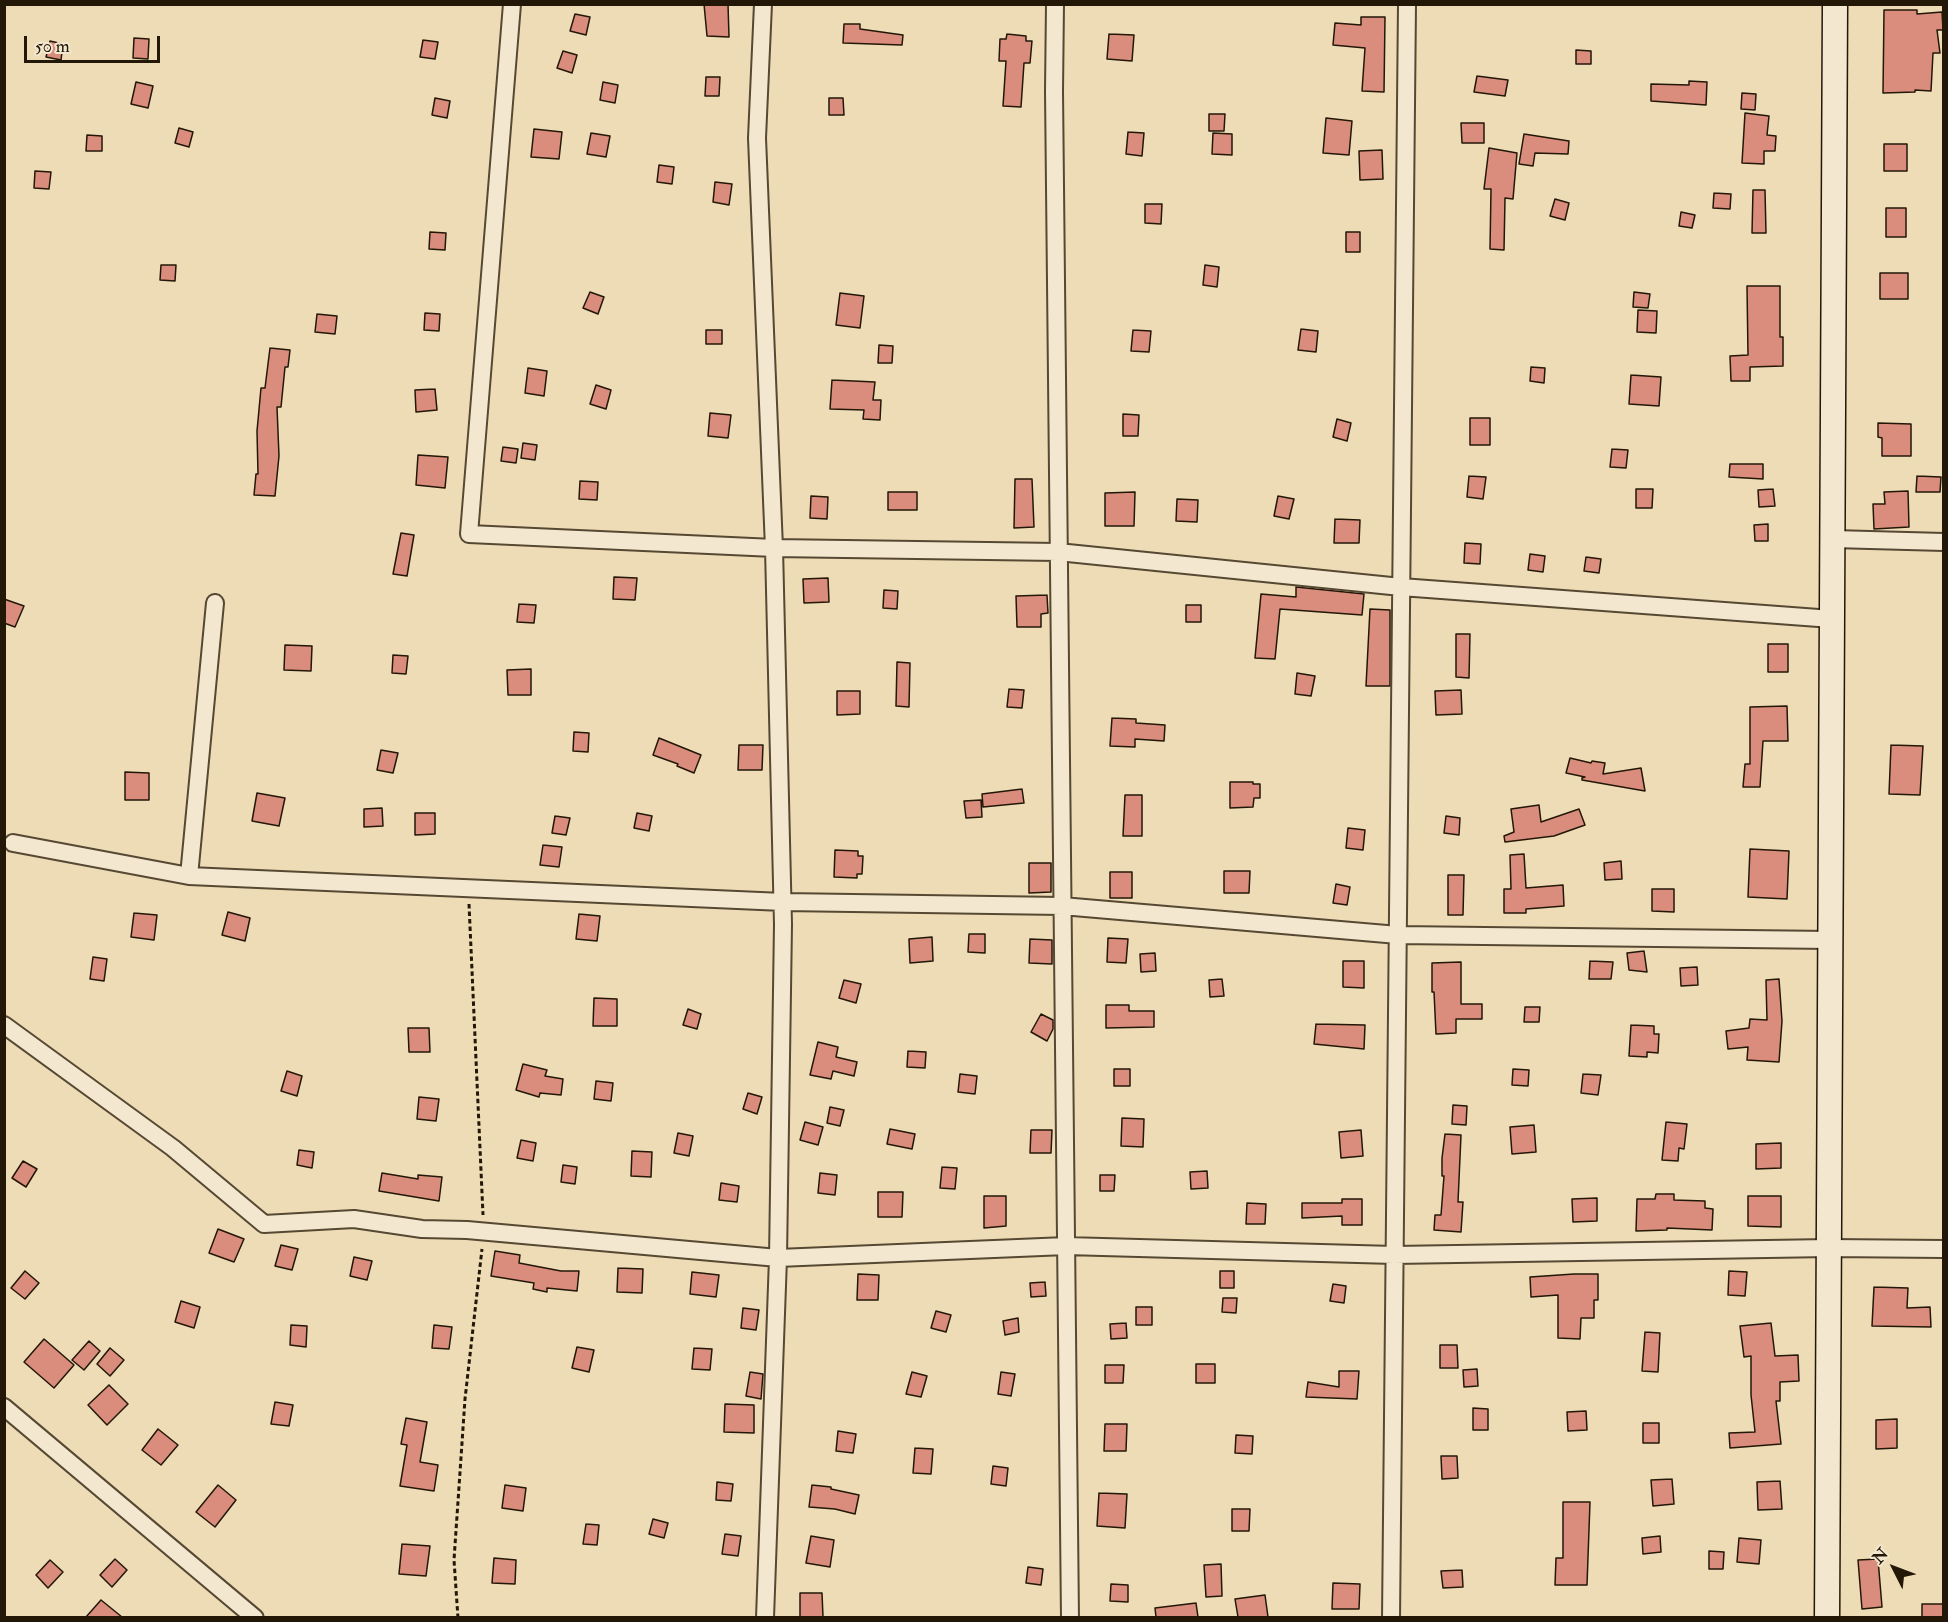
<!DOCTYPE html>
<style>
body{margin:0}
#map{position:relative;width:1948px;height:1622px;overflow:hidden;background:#eddcb5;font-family:"IM FELL Double Pica",serif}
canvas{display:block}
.frame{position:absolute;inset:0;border:6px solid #231708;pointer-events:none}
.north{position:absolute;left:1864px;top:1538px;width:60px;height:60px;-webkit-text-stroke:4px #f3e8cf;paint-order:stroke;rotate:312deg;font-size:16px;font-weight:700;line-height:24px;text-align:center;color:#231708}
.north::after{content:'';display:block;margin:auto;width:21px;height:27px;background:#231708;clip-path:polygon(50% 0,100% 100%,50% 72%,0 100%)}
.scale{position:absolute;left:24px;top:36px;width:136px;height:27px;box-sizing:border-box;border:3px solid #231708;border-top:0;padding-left:8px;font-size:18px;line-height:21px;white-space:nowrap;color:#231708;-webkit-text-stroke:4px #f3e8cf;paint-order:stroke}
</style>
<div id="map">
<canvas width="1948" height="1622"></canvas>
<div class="frame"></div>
<div class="north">N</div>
<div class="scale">50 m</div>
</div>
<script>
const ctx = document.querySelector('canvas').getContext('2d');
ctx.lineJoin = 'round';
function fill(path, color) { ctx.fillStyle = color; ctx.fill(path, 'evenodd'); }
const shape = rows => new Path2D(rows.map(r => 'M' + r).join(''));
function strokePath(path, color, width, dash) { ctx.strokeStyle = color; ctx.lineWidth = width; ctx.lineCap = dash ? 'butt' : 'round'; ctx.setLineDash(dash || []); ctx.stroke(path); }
const building = shape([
 [704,4,728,4,729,37,707,36,704,4],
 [1884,10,1917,10,1917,14,1942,12,1943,30,1937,30,1940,53,1933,53,1931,91,1915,90,1915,92,1883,93,1884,10],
 [575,14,590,17,586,35,570,31,575,14],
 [1361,17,1385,17,1384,92,1362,91,1365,48,1333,45,1335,23,1361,25,1361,17],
 [844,24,860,24,860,29,903,35,902,45,843,43,844,24],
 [1007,34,1026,36,1026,41,1032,41,1030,63,1024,63,1021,107,1003,106,1006,61,999,61,1000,39,1006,39,1007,34],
 [1109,34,1134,35,1132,61,1107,59,1109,34],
 [134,38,149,39,148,59,133,58,134,38],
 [423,40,438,42,435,59,420,57,423,40],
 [50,41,63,44,61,60,46,57,50,41],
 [1576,50,1591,51,1591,64,1576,64,1576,50],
 [563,51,577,55,572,73,557,68,563,51],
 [1477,76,1508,80,1505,96,1474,92,1477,76],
 [706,77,720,77,719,96,705,96,706,77],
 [1689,81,1707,82,1706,105,1651,101,1651,84,1689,85,1689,81],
 [136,82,153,86,148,108,131,104,136,82],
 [603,82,618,85,615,103,600,100,603,82],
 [1742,93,1756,94,1755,110,1741,109,1742,93],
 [435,98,450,101,447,118,432,115,435,98],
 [829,98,843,98,844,115,829,115,829,98],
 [1745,113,1769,116,1767,135,1776,136,1775,151,1764,151,1764,164,1742,163,1745,113],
 [1209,114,1225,114,1224,131,1209,131,1209,114],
 [1326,118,1352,121,1349,155,1323,153,1326,118],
 [1461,123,1484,123,1484,143,1462,143,1461,123],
 [179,128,193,132,189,147,175,143,179,128],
 [534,129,562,132,559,159,531,157,534,129],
 [1128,132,1144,133,1142,156,1126,154,1128,132],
 [591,133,610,136,606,157,587,154,591,133],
 [1213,133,1232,134,1232,155,1212,154,1213,133],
 [1524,134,1569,141,1568,154,1535,153,1533,166,1519,164,1524,134],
 [87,135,102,136,102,151,86,151,87,135],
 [1884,144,1907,144,1907,171,1884,171,1884,144],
 [1489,148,1517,153,1513,199,1505,198,1504,250,1490,249,1491,189,1484,189,1489,148],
 [1382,150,1383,179,1360,180,1359,151,1382,150],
 [659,165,674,167,672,184,657,182,659,165],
 [35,171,51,172,49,189,34,188,35,171],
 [715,182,732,184,729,205,713,202,715,182],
 [1753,190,1765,190,1766,233,1752,233,1753,190],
 [1714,193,1731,194,1730,209,1713,208,1714,193],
 [1555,199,1569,203,1565,220,1550,216,1555,199],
 [1145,204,1162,204,1161,224,1145,223,1145,204],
 [1886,208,1906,208,1906,237,1886,237,1886,208],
 [1681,212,1695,215,1692,228,1679,226,1681,212],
 [430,232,446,233,445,250,429,249,430,232],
 [1346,232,1360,232,1360,252,1346,252,1346,232],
 [161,265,176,265,175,281,160,280,161,265],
 [1205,265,1219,267,1217,287,1203,285,1205,265],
 [1880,273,1908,273,1908,299,1880,299,1880,273],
 [1747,286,1780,286,1780,337,1783,337,1783,366,1750,367,1750,381,1731,381,1730,356,1748,355,1747,286],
 [590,292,604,297,598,314,583,308,590,292],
 [1634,292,1650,294,1648,308,1633,307,1634,292],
 [840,293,864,296,860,328,836,325,840,293],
 [1638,310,1657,311,1656,333,1637,332,1638,310],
 [425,313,440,314,439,331,424,330,425,313],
 [317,314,337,316,335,334,315,332,317,314],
 [1301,329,1318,331,1316,352,1298,350,1301,329],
 [706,330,722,330,722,344,706,344,706,330],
 [1133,330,1151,331,1149,352,1131,351,1133,330],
 [879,345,893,346,892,363,878,363,879,345],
 [270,348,290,350,288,367,285,367,281,407,277,407,279,456,275,496,254,495,256,474,258,474,257,431,261,388,265,388,270,348],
 [1531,367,1545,368,1544,383,1530,381,1531,367],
 [528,368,547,371,544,396,525,393,528,368],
 [1631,375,1661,377,1659,406,1629,404,1631,375],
 [832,380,875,382,873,400,881,400,880,420,863,419,864,410,830,409,832,380],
 [596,385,611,390,606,409,590,404,596,385],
 [435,389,437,410,416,412,415,390,435,389],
 [710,413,731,415,728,438,708,436,710,413],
 [1123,414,1139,415,1138,436,1123,436,1123,414],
 [1470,418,1490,418,1490,445,1470,445,1470,418],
 [1337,419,1351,423,1347,441,1333,437,1337,419],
 [1878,423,1911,424,1911,456,1882,456,1882,438,1878,437,1878,423],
 [523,443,537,445,535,460,521,458,523,443],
 [503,447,518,449,516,463,501,461,503,447],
 [1612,449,1628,450,1626,468,1610,467,1612,449],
 [418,455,448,457,445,488,416,485,418,455],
 [1730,464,1763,464,1763,479,1729,477,1730,464],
 [1469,476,1486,477,1483,499,1467,497,1469,476],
 [1917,476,1941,477,1940,492,1916,492,1917,476],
 [1015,479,1032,479,1034,527,1014,528,1015,479],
 [580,481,598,482,597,500,579,499,580,481],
 [1636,489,1653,489,1652,508,1636,508,1636,489],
 [1773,489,1775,506,1759,507,1758,490,1773,489],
 [1908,491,1909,527,1874,529,1873,504,1885,504,1884,492,1908,491],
 [888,492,917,492,917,510,888,510,888,492],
 [1135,492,1134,526,1105,526,1105,493,1135,492],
 [811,496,828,497,827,519,810,518,811,496],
 [1278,496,1294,499,1289,519,1274,516,1278,496],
 [1177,499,1198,500,1197,522,1176,521,1177,499],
 [1335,519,1360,520,1359,543,1334,543,1335,519],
 [1768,524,1768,541,1755,541,1754,525,1768,524],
 [401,533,414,535,407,576,393,574,401,533],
 [1465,543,1481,544,1480,564,1464,563,1465,543],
 [1530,554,1545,556,1543,572,1528,570,1530,554],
 [1586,557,1601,559,1599,573,1584,571,1586,557],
 [614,577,637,578,635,600,613,599,614,577],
 [828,578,829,602,804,603,803,579,828,578],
 [1296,587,1364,594,1362,615,1280,609,1275,659,1255,658,1261,594,1296,597,1296,587],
 [884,590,898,591,897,609,883,608,884,590],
 [1047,595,1048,613,1041,614,1041,627,1017,627,1016,596,1047,595],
 [4,599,24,606,15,627,4,623,4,599],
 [519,604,536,605,534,623,517,622,519,604],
 [1186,605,1201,605,1201,622,1186,622,1186,605],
 [1370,609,1390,610,1390,686,1366,686,1370,609],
 [1456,634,1470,634,1469,678,1456,677,1456,634],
 [1768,644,1788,644,1788,672,1768,672,1768,644],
 [285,645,312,646,311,671,284,670,285,645],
 [393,655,408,656,406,674,392,673,393,655],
 [897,662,910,663,909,707,896,706,897,662],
 [531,669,531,695,508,695,507,670,531,669],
 [1297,673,1315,676,1311,696,1295,694,1297,673],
 [1009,689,1024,690,1022,708,1007,707,1009,689],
 [1461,690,1462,714,1436,715,1435,691,1461,690],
 [837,691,860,691,860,714,837,715,837,691],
 [1787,706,1788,741,1763,741,1760,787,1743,787,1745,764,1750,764,1750,707,1787,706],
 [1112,718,1136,719,1136,723,1165,725,1164,741,1135,739,1135,747,1110,746,1112,718],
 [574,732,589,733,588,752,573,751,574,732],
 [659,738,701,755,694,773,677,766,678,764,653,755,659,738],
 [739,745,763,745,762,770,738,770,739,745],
 [1891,745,1923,746,1920,795,1889,794,1891,745],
 [381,750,398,753,393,773,377,770,381,750],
 [1570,758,1591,763,1592,761,1605,763,1603,774,1641,768,1645,791,1582,780,1582,778,1585,777,1566,773,1570,758],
 [125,772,149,773,149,800,125,800,125,772],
 [1230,782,1253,782,1253,784,1260,784,1260,798,1254,798,1253,807,1230,808,1230,782],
 [1022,789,1024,803,983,807,982,794,1022,789],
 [257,793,285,798,279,826,252,821,257,793],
 [1125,795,1142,795,1142,836,1123,836,1125,795],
 [981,800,982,817,966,818,964,801,981,800],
 [1539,805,1541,822,1579,809,1585,825,1554,836,1505,842,1504,836,1514,832,1511,809,1539,805],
 [382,808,383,826,364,827,364,809,382,808],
 [415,813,435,813,435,834,415,835,415,813],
 [637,813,652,816,649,831,634,828,637,813],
 [555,816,570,818,566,835,552,833,555,816],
 [1446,816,1460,818,1459,835,1444,833,1446,816],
 [1348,828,1365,830,1363,850,1346,848,1348,828],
 [543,845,562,847,559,867,540,865,543,845],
 [1750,849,1789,851,1787,899,1748,897,1750,849],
 [835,850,858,851,858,856,863,856,862,874,857,874,857,878,834,877,835,850],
 [1524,854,1526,888,1563,885,1564,906,1526,909,1526,913,1504,913,1504,889,1511,889,1510,855,1524,854],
 [1621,861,1622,879,1605,880,1604,863,1621,861],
 [1029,863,1051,863,1051,892,1029,893,1029,863],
 [1224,871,1250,871,1249,893,1224,893,1224,871],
 [1110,872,1132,872,1132,898,1110,898,1110,872],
 [1448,875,1464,875,1463,915,1448,915,1448,875],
 [1336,884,1350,887,1347,905,1333,903,1336,884],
 [1652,889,1674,889,1674,912,1652,911,1652,889],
 [228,912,250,918,245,941,222,935,228,912],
 [134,913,157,915,154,940,131,937,134,913],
 [579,914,600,916,597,941,576,939,579,914],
 [969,934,985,934,985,953,968,952,969,934],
 [932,937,933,961,910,963,909,939,932,937],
 [1108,938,1128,939,1126,963,1107,962,1108,938],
 [1030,939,1052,940,1052,964,1029,963,1030,939],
 [1644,951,1647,972,1629,970,1627,953,1644,951],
 [1155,953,1156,971,1141,972,1140,954,1155,953],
 [93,957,107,959,104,981,90,979,93,957],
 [1343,961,1364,961,1364,988,1343,987,1343,961],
 [1590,961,1613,962,1611,979,1589,979,1590,961],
 [1461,962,1461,1004,1482,1004,1482,1019,1456,1019,1456,1033,1436,1034,1434,992,1432,992,1432,963,1461,962],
 [1697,967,1698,985,1681,986,1680,968,1697,967],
 [1222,979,1224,996,1210,997,1209,980,1222,979],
 [1779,979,1782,1021,1779,1062,1747,1060,1748,1047,1728,1049,1726,1031,1749,1028,1750,1019,1767,1020,1766,980,1779,979],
 [844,980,861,984,856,1003,839,998,844,980],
 [594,998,617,999,617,1026,593,1026,594,998],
 [1106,1005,1129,1005,1129,1011,1154,1011,1154,1027,1106,1028,1106,1005],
 [1525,1007,1540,1007,1539,1022,1524,1022,1525,1007],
 [688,1009,701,1014,697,1029,683,1025,688,1009],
 [1041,1014,1053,1020,1053,1029,1047,1041,1031,1032,1041,1014],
 [1316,1024,1365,1025,1364,1049,1314,1044,1316,1024],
 [1631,1025,1654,1026,1654,1034,1659,1034,1658,1053,1647,1052,1647,1057,1629,1056,1631,1025],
 [408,1028,429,1028,430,1052,409,1052,408,1028],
 [818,1042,838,1047,836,1057,857,1062,854,1076,833,1071,831,1079,810,1075,818,1042],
 [908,1051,926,1052,925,1068,907,1067,908,1051],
 [523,1064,547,1070,545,1076,563,1079,561,1095,540,1093,539,1097,516,1090,523,1064],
 [1114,1069,1130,1069,1130,1086,1114,1086,1114,1069],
 [1513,1069,1529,1070,1528,1086,1512,1085,1513,1069],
 [287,1071,302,1076,297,1096,281,1091,287,1071],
 [960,1074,977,1076,975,1094,958,1092,960,1074],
 [1583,1074,1601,1075,1598,1095,1581,1093,1583,1074],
 [596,1081,613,1083,611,1101,594,1099,596,1081],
 [748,1093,762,1097,757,1114,743,1109,748,1093],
 [419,1097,439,1099,436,1121,417,1119,419,1097],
 [1453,1105,1467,1106,1466,1125,1452,1124,1453,1105],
 [830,1107,844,1110,840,1126,827,1123,830,1107],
 [1122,1118,1144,1119,1143,1147,1121,1146,1122,1118],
 [805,1122,823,1127,818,1145,800,1140,805,1122],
 [1666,1122,1687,1124,1684,1149,1679,1148,1678,1161,1662,1160,1666,1122],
 [1534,1125,1536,1152,1512,1154,1510,1127,1534,1125],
 [890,1129,915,1134,912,1149,887,1144,890,1129],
 [1031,1130,1052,1130,1051,1153,1030,1153,1031,1130],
 [1361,1130,1363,1156,1341,1158,1339,1132,1361,1130],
 [678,1133,693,1136,689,1156,674,1153,678,1133],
 [1445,1134,1461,1135,1458,1202,1463,1202,1461,1232,1434,1230,1435,1215,1441,1215,1444,1176,1442,1176,1442,1158,1445,1134],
 [521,1140,536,1143,533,1161,517,1158,521,1140],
 [1781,1143,1781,1168,1756,1169,1756,1144,1781,1143],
 [299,1150,314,1152,312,1168,297,1165,299,1150],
 [632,1151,652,1152,651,1177,631,1176,632,1151],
 [23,1161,37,1169,26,1187,12,1178,23,1161],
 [563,1165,577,1167,575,1184,561,1182,563,1165],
 [942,1167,957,1168,955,1189,940,1188,942,1167],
 [1207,1171,1208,1188,1191,1189,1190,1172,1207,1171],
 [382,1173,418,1179,418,1175,442,1177,439,1201,379,1191,382,1173],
 [820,1173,837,1175,835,1195,818,1193,820,1173],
 [1100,1175,1115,1175,1114,1191,1100,1191,1100,1175],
 [721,1183,739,1186,737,1202,719,1200,721,1183],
 [878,1192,903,1192,902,1217,878,1217,878,1192],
 [1656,1194,1674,1194,1674,1200,1705,1201,1705,1208,1713,1209,1712,1230,1667,1228,1667,1230,1636,1231,1637,1199,1655,1199,1656,1194],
 [984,1196,1006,1196,1006,1226,984,1228,984,1196],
 [1748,1196,1781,1196,1781,1227,1748,1226,1748,1196],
 [1597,1198,1597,1221,1573,1222,1572,1199,1597,1198],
 [1342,1199,1362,1199,1362,1225,1342,1225,1342,1216,1302,1218,1302,1203,1342,1203,1342,1199],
 [1247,1203,1266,1204,1265,1224,1246,1224,1247,1203],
 [218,1229,244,1239,234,1262,209,1253,218,1229],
 [281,1245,298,1249,292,1270,275,1266,281,1245],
 [495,1251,520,1255,519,1263,561,1271,579,1271,577,1291,547,1288,547,1292,533,1289,534,1283,491,1276,495,1251],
 [354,1257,372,1261,367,1280,350,1276,354,1257],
 [618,1268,643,1269,642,1293,617,1292,618,1268],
 [25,1271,39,1283,25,1299,11,1288,25,1271],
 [1220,1271,1234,1271,1234,1288,1220,1288,1220,1271],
 [1729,1271,1747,1272,1745,1296,1728,1295,1729,1271],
 [692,1272,719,1275,716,1297,690,1294,692,1272],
 [858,1274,879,1275,878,1300,857,1300,858,1274],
 [1574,1274,1598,1274,1598,1300,1594,1300,1594,1318,1581,1318,1580,1339,1558,1338,1558,1295,1531,1297,1530,1277,1574,1274],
 [1045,1282,1046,1296,1031,1297,1030,1283,1045,1282],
 [1333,1284,1346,1286,1344,1303,1330,1301,1333,1284],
 [1874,1287,1908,1288,1907,1308,1930,1307,1931,1327,1872,1326,1874,1287],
 [1223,1298,1237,1298,1236,1313,1222,1312,1223,1298],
 [181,1301,200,1307,194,1328,175,1322,181,1301],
 [1136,1307,1152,1307,1152,1325,1136,1325,1136,1307],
 [743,1308,759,1310,756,1330,741,1328,743,1308],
 [936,1311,951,1315,946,1332,931,1328,936,1311],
 [1018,1318,1019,1332,1005,1335,1003,1321,1018,1318],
 [1126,1323,1127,1338,1111,1339,1110,1324,1126,1323],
 [1771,1323,1775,1356,1798,1355,1799,1381,1780,1382,1780,1401,1776,1401,1781,1444,1730,1448,1729,1433,1755,1432,1751,1395,1751,1356,1744,1357,1740,1326,1771,1323],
 [291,1325,307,1326,306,1347,290,1345,291,1325],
 [434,1325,452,1327,449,1349,432,1348,434,1325],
 [1645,1332,1660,1333,1658,1372,1642,1371,1645,1332],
 [44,1339,74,1365,54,1388,24,1362,44,1339],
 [89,1341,100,1351,84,1370,72,1360,89,1341],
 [1440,1345,1457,1345,1458,1368,1440,1368,1440,1345],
 [577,1347,594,1350,589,1372,572,1368,577,1347],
 [110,1348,124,1360,110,1376,97,1364,110,1348],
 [694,1348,712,1349,710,1370,692,1369,694,1348],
 [1196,1364,1215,1364,1215,1383,1196,1383,1196,1364],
 [1105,1365,1124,1365,1123,1383,1105,1383,1105,1365],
 [1477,1369,1478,1386,1464,1387,1463,1370,1477,1369],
 [1339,1371,1359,1371,1357,1399,1306,1397,1308,1382,1339,1387,1339,1371],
 [750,1372,763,1374,761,1399,746,1396,750,1372],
 [912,1372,927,1376,921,1397,906,1394,912,1372],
 [1001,1372,1015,1374,1011,1396,998,1394,1001,1372],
 [109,1385,128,1404,107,1425,88,1405,109,1385],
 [275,1402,293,1405,289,1426,271,1424,275,1402],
 [725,1404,754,1405,754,1433,724,1432,725,1404],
 [1473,1408,1488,1409,1488,1430,1473,1430,1473,1408],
 [1586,1411,1587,1430,1568,1431,1567,1412,1586,1411],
 [406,1418,427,1422,420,1462,438,1465,434,1491,400,1486,407,1445,401,1444,406,1418],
 [1897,1419,1897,1448,1876,1449,1876,1420,1897,1419],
 [1643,1423,1659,1423,1659,1443,1643,1443,1643,1423],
 [1105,1424,1127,1424,1126,1451,1104,1451,1105,1424],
 [158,1429,178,1445,161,1465,142,1450,158,1429],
 [838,1431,856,1434,853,1453,836,1451,838,1431],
 [1236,1435,1253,1436,1252,1454,1235,1453,1236,1435],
 [915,1448,933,1449,931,1474,913,1473,915,1448],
 [1441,1456,1457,1456,1458,1478,1442,1479,1441,1456],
 [993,1466,1008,1468,1006,1486,991,1484,993,1466],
 [1672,1479,1674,1504,1653,1506,1651,1480,1672,1479],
 [1780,1481,1782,1509,1758,1510,1757,1482,1780,1481],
 [717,1482,733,1484,731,1501,716,1500,717,1482],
 [218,1485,236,1500,215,1527,196,1512,218,1485],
 [505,1485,526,1488,523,1511,502,1508,505,1485],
 [812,1485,831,1487,831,1489,859,1495,855,1514,835,1509,809,1507,812,1485],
 [1099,1493,1127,1494,1125,1528,1097,1526,1099,1493],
 [1563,1502,1590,1502,1587,1585,1555,1585,1556,1558,1563,1558,1563,1502],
 [1232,1509,1250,1509,1249,1531,1232,1531,1232,1509],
 [653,1519,668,1523,664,1538,649,1534,653,1519],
 [586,1524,599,1525,597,1545,583,1544,586,1524],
 [725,1534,741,1536,738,1556,722,1554,725,1534],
 [811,1536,834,1540,830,1567,806,1563,811,1536],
 [1660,1536,1661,1552,1643,1554,1642,1538,1660,1536],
 [1739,1538,1761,1540,1759,1564,1737,1562,1739,1538],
 [402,1544,430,1546,426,1576,399,1574,402,1544],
 [1709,1551,1724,1552,1723,1569,1709,1569,1709,1551],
 [494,1558,516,1560,515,1584,492,1583,494,1558],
 [115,1559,127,1570,112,1587,100,1575,115,1559],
 [1878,1559,1882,1607,1862,1609,1858,1560,1878,1559],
 [50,1560,63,1572,48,1588,36,1575,50,1560],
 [1221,1564,1222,1596,1206,1597,1204,1565,1221,1564],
 [1028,1567,1043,1569,1041,1585,1026,1583,1028,1567],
 [1462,1570,1463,1587,1443,1588,1441,1571,1462,1570],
 [1333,1583,1360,1584,1359,1609,1332,1609,1333,1583],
 [1111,1584,1128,1585,1128,1602,1110,1601,1111,1584],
 [800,1593,822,1593,823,1617,800,1617,800,1593],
 [1265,1595,1268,1617,1238,1617,1235,1599,1265,1595],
 [101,1600,122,1617,86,1617,101,1600],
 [1196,1603,1198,1617,1156,1617,1155,1608,1196,1603],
 [1922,1604,1944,1604,1944,1617,1922,1617,1922,1604]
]);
fill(building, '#da8d7c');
strokePath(building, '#231708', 1.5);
const minor = shape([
 [512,4,469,534,774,548,1058,552,1401,587,1832,619],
 [763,4,757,138,774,548,783,924,778,1258,765,1618],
 [1055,4,1054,91,1070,1618],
 [1833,539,1944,542],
 [13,843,189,876,783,902,1062,906,1398,935,1831,940],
 [189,876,215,603],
 [4,1025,173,1148,264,1224,354,1219,422,1229,467,1230,778,1258,1066,1246,1394,1255,1829,1248,1944,1249],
 [4,1407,255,1618],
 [1391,1618,1407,4]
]);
const secondary = shape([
 [1827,1618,1835,4]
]);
strokePath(minor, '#564833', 20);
strokePath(secondary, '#231708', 27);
strokePath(shape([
 [469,904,483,1215],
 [458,1618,454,1560,465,1399,482,1249]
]), '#231708', 3, [4.5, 3]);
strokePath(minor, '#f3e8cf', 16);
strokePath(secondary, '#f3e8cf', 24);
</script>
